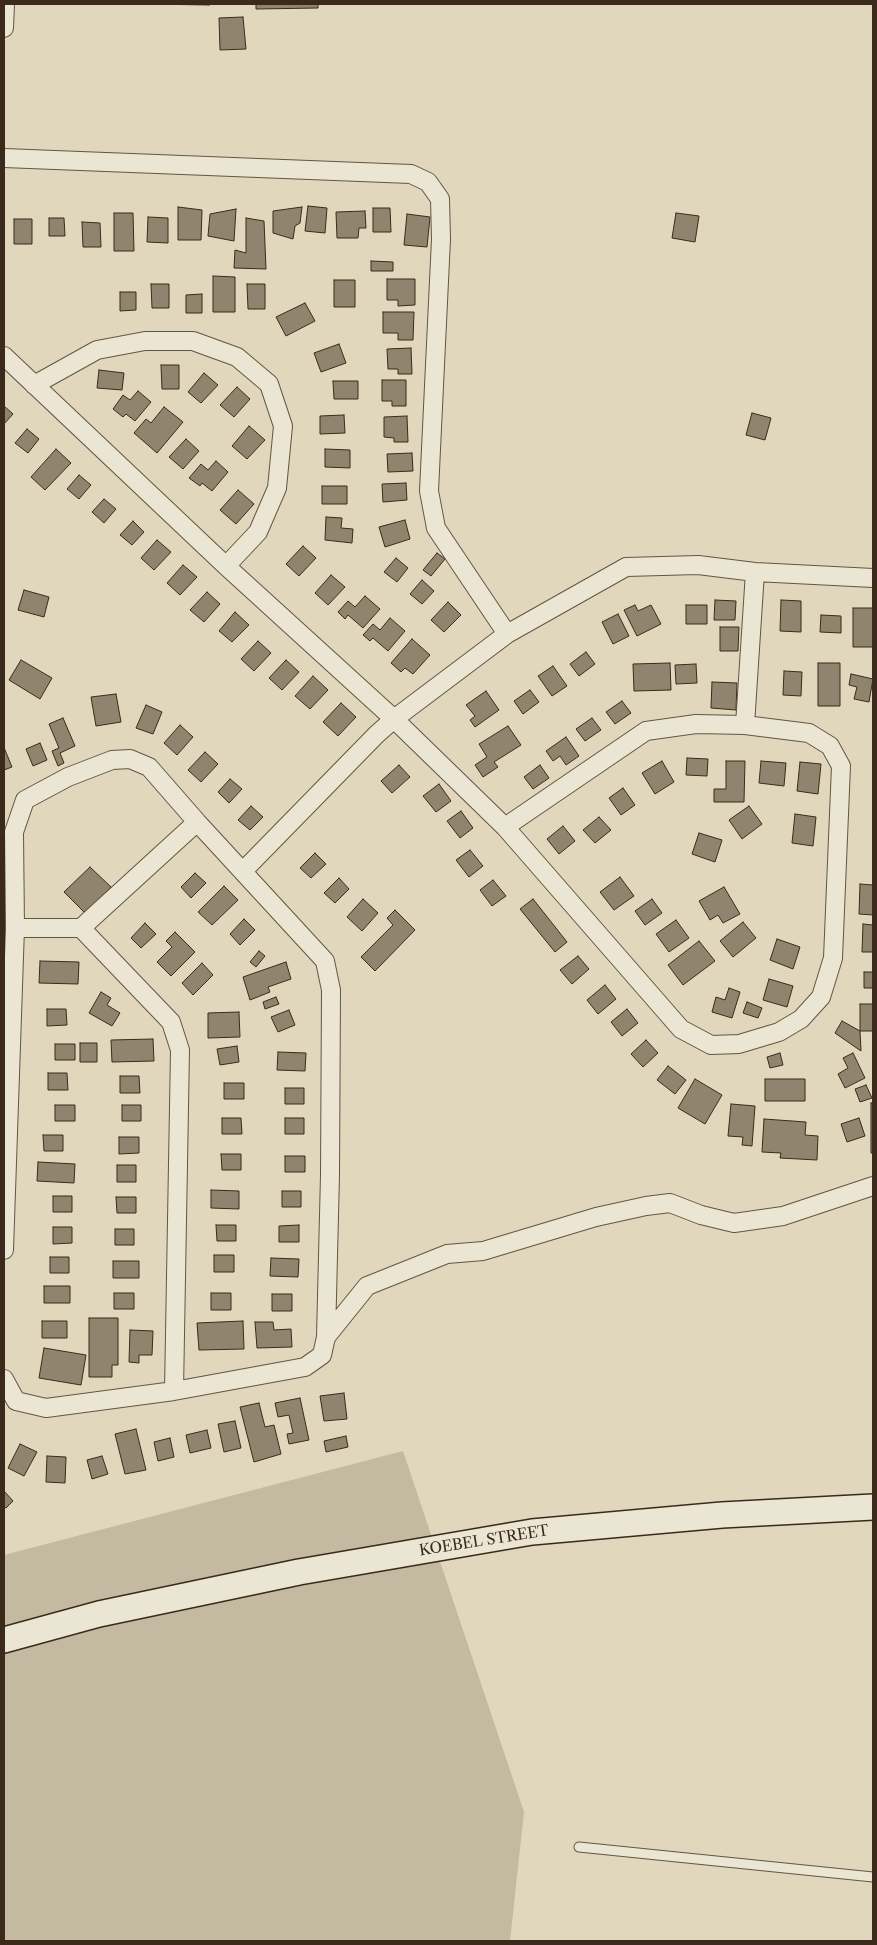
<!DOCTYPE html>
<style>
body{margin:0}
#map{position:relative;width:877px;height:1945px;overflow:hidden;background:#e0d7bc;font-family:"Libre Caslon Text",serif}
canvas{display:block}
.frame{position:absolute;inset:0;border:5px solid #3b2a1b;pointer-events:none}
</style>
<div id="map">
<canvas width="877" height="1945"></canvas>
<div class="frame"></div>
</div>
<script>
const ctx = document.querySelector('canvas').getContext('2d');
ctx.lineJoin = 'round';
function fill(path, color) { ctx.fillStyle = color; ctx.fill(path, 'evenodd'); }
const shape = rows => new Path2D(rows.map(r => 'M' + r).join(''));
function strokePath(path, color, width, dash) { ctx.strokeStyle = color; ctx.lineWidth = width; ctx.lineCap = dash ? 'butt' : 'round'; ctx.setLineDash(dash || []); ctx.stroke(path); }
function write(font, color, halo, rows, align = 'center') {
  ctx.font = font + ' "Libre Caslon Text",serif'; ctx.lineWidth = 4; ctx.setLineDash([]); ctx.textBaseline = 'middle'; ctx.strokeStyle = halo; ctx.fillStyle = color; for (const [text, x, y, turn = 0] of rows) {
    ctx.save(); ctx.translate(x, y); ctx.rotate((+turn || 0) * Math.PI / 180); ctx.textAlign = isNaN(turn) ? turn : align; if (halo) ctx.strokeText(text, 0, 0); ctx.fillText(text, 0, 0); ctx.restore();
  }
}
fill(shape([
 [403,1451,524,1812,510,1941,4,1941,4,1555]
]), '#c4baa1');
const building = shape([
 [145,4,210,4,210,5,145,4],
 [256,4,318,4,318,8,256,9,256,4],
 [243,17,246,49,220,50,219,18,243,17],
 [308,206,327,208,325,233,305,231,308,206],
 [178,207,202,210,201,240,178,240,178,207],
 [302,207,300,223,295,226,293,239,273,233,273,211,302,207],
 [373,208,390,208,391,232,373,232,373,208],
 [236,209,234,241,208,236,210,214,236,209],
 [365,211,366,228,359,228,358,238,337,238,336,212,365,211],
 [114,213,133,213,134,251,114,251,114,213],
 [676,213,699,216,695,242,672,238,676,213],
 [407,214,430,217,427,247,404,245,407,214],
 [148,217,168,218,168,243,147,242,148,217],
 [49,218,64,218,65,236,49,236,49,218],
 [246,218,264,221,266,269,234,268,235,250,246,253,246,218],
 [14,219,32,219,32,244,14,244,14,219],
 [82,222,100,223,101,247,83,247,82,222],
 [371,261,393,262,393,271,371,271,371,261],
 [213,276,235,277,235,312,213,312,213,276],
 [387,279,415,279,415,305,398,306,398,300,387,300,387,279],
 [334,280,355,280,355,307,334,307,334,280],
 [151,284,169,284,169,308,152,308,151,284],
 [247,284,265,284,265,309,248,309,247,284],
 [120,292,136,292,136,310,120,311,120,292],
 [202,294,202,313,186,313,186,295,202,294],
 [305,303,315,321,286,336,276,317,305,303],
 [383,312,414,312,413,340,398,340,398,333,383,333,383,312],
 [339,344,346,363,321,372,314,353,339,344],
 [411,348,412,374,398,374,398,369,388,369,387,349,411,348],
 [161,365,179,365,179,389,162,389,161,365],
 [99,370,124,373,122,390,97,388,99,370],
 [204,373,218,385,201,403,188,392,204,373],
 [382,380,406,380,406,406,392,406,392,401,382,401,382,380],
 [333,381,358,381,358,399,334,399,333,381],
 [237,387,250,399,234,417,220,405,237,387],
 [138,391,151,402,135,421,126,414,123,417,113,409,123,395,130,400,138,391],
 [4,406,13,414,4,424,4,406],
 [164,407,183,422,157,453,134,433,146,419,151,423,164,407],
 [752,413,771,418,765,440,746,435,752,413],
 [344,415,345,433,320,434,320,416,344,415],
 [407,416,408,442,394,442,394,438,384,437,384,417,407,416],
 [249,426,265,440,247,459,232,446,249,426],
 [27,429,39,439,28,453,15,443,27,429],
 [186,439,199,451,183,469,169,457,186,439],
 [56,449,71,463,45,490,31,477,56,449],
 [325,449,350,450,350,468,325,467,325,449],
 [412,453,413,471,388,472,387,454,412,453],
 [216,461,228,472,212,491,202,483,200,486,189,478,201,464,208,470,216,461],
 [79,475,91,485,79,499,67,489,79,475],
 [406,483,407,500,383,502,382,484,406,483],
 [322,486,347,486,347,504,322,504,322,486],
 [238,490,254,504,236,524,220,510,238,490],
 [104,499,116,509,104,523,92,512,104,499],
 [326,517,342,518,341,528,353,529,352,543,325,540,326,517],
 [405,520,410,539,385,547,379,527,405,520],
 [133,521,144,532,132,545,120,535,133,521],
 [157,540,171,552,154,570,141,558,157,540],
 [303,546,316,558,299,576,286,564,303,546],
 [437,553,445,559,431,576,423,570,437,553],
 [396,558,408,568,397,582,384,572,396,558],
 [183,565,197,577,180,595,167,583,183,565],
 [331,575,345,587,328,605,315,593,331,575],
 [422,580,434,591,422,604,410,594,422,580],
 [24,590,49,597,44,617,18,610,24,590],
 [207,592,220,604,204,622,190,610,207,592],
 [365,596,380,609,363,628,348,615,345,619,338,612,348,601,355,607,365,596],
 [715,600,736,601,735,620,714,620,715,600],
 [781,600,801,601,801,632,780,631,781,600],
 [448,602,461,615,444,632,431,620,448,602],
 [635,605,638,611,651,605,661,624,637,636,624,610,635,605],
 [686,605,707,605,707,624,686,624,686,605],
 [853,608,873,608,873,647,853,647,853,608],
 [235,612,249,625,232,642,219,631,235,612],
 [618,614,629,636,613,644,602,622,618,614],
 [821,615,841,616,841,633,820,632,821,615],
 [390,618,405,631,388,651,373,638,370,641,363,635,373,624,380,630,390,618],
 [720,627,739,627,738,651,720,651,720,627],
 [412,639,430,655,413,674,405,668,401,672,391,663,412,639],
 [258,641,271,653,254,671,241,659,258,641],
 [586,652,595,664,579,676,570,664,586,652],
 [21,660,52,678,40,699,9,680,21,660],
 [286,660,299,672,282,690,269,678,286,660],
 [670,663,671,690,634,691,633,664,670,663],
 [818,663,840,663,840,706,818,706,818,663],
 [696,664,697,683,676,684,675,665,696,664],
 [553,666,567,686,552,696,538,676,553,666],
 [784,671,802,672,801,696,783,695,784,671],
 [851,674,873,679,869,702,854,699,857,687,849,685,851,674],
 [313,676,328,690,310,709,295,696,313,676],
 [712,682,737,683,736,710,711,708,712,682],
 [530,690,539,702,523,714,514,701,530,690],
 [486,691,499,710,475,727,470,720,475,716,466,705,486,691],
 [116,694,121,722,96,726,91,697,116,694],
 [622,701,631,713,615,724,606,712,622,701],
 [341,703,356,717,338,736,323,722,341,703],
 [146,705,162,712,153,734,136,728,146,705],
 [63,718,75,746,60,753,64,763,58,766,52,751,59,748,49,724,63,718],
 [592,718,601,730,585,741,576,729,592,718],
 [180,725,193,737,177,755,164,743,180,725],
 [508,726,521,745,494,762,498,767,483,777,475,765,487,757,479,744,508,726],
 [566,737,579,756,566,765,560,756,553,761,546,751,566,737],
 [40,743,47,760,33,766,26,749,40,743],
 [5,750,12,767,4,770,4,751,5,750],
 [205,752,218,764,201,782,188,770,205,752],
 [687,758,708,759,707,776,686,775,687,758],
 [662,761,674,782,655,794,642,773,662,761],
 [726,761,745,761,744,802,714,802,714,789,726,789,726,761],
 [761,761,786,763,784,786,759,783,761,761],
 [800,762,821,764,818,794,797,791,800,762],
 [399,765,410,777,392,793,381,781,399,765],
 [540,765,549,778,533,789,524,777,540,765],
 [230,779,242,789,229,803,218,792,230,779],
 [439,784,451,801,436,812,423,796,439,784],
 [623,788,635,805,621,815,609,798,623,788],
 [251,806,263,817,250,830,238,820,251,806],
 [749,806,762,824,742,839,729,820,749,806],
 [461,811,473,828,460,838,447,821,461,811],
 [795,814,816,817,813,846,792,843,795,814],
 [599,817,611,830,595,843,583,830,599,817],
 [563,826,575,841,559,854,547,839,563,826],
 [699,833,722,840,715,862,692,854,699,833],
 [470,850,483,866,469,877,456,860,470,850],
 [315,853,326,864,311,878,300,868,315,853],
 [90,867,111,887,85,913,64,892,90,867],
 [195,873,206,883,191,898,181,887,195,873],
 [620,877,634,896,614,910,600,892,620,877],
 [339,878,349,889,335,903,324,893,339,878],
 [493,880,506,896,492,906,480,890,493,880],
 [860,884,873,885,873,915,859,914,860,884],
 [224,886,238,900,212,925,198,912,224,886],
 [724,887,740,914,723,923,718,915,710,920,699,901,724,887],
 [363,899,378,913,362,931,347,917,363,899],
 [533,899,567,942,555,952,520,909,533,899],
 [652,899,662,913,645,925,635,911,652,899],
 [395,910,415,930,375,971,361,957,393,925,387,918,395,910],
 [244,919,255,930,240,945,230,934,244,919],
 [676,920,689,938,669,952,656,934,676,920],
 [743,922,756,938,733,957,720,941,743,922],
 [145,923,156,934,141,948,131,938,145,923],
 [863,924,873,925,873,952,862,952,863,924],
 [175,932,195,952,171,976,157,962,172,947,166,941,175,932],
 [777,939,800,947,793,969,770,960,777,939],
 [699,941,715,961,683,985,668,965,699,941],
 [259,951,265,956,256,967,250,962,259,951],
 [578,956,589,969,572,984,560,970,578,956],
 [40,961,79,962,78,984,39,983,40,961],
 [286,962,291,979,268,987,270,992,250,1000,243,977,286,962],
 [202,963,213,975,193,995,182,983,202,963],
 [864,972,873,972,873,988,864,988,864,972],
 [769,979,793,986,787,1007,763,1000,769,979],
 [605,985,616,999,598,1014,587,1000,605,985],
 [729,988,740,992,732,1018,712,1012,716,997,725,1000,729,988],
 [101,992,111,998,107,1005,120,1013,112,1026,89,1013,101,992],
 [276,997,279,1004,265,1009,263,1002,276,997],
 [747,1002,762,1008,758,1018,743,1013,747,1002],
 [860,1004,873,1004,873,1031,860,1031,860,1004],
 [47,1009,66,1009,67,1025,47,1026,47,1009],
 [627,1009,638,1023,622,1036,611,1022,627,1009],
 [289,1010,295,1025,278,1032,271,1017,289,1010],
 [239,1012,240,1037,208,1038,208,1013,239,1012],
 [842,1021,860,1031,861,1051,835,1033,842,1021],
 [153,1039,154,1061,112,1062,111,1040,153,1039],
 [646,1040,658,1053,643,1067,631,1054,646,1040],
 [80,1043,97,1043,97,1062,80,1062,80,1043],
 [55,1044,75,1044,75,1060,55,1060,55,1044],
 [237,1046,239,1062,220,1065,217,1049,237,1046],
 [278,1052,306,1053,305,1071,277,1070,278,1052],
 [780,1053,783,1065,770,1068,767,1057,780,1053],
 [853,1053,865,1078,845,1088,838,1074,848,1068,843,1058,853,1053],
 [668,1066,686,1080,675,1094,657,1080,668,1066],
 [48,1073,67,1073,68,1090,48,1090,48,1073],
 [120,1076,139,1076,140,1093,120,1093,120,1076],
 [695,1079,722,1095,705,1124,678,1108,695,1079],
 [765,1079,805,1079,805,1101,765,1101,765,1079],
 [224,1083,244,1083,244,1099,224,1099,224,1083],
 [866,1085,872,1098,860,1102,855,1089,866,1085],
 [285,1088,304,1088,304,1104,285,1104,285,1088],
 [871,1103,873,1103,873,1153,871,1153,871,1103],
 [731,1104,755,1106,752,1146,742,1145,743,1137,728,1136,731,1104],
 [55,1105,75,1105,75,1121,55,1121,55,1105],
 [122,1105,141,1105,141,1121,122,1121,122,1105],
 [222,1118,241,1118,242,1134,222,1134,222,1118],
 [285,1118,304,1118,304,1134,285,1134,285,1118],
 [859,1118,865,1136,847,1142,841,1124,859,1118],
 [764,1119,806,1122,805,1135,818,1136,817,1160,780,1158,781,1153,762,1152,764,1119],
 [43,1135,63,1135,63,1151,44,1151,43,1135],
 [119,1137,139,1137,139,1153,119,1154,119,1137],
 [221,1154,241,1154,241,1170,222,1170,221,1154],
 [285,1156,305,1156,305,1172,285,1172,285,1156],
 [38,1162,75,1164,74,1183,37,1181,38,1162],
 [117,1165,136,1165,136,1182,117,1182,117,1165],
 [211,1190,239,1191,239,1209,211,1208,211,1190],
 [282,1191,301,1191,301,1207,282,1207,282,1191],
 [53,1196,72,1196,72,1212,53,1212,53,1196],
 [116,1197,136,1197,136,1213,117,1213,116,1197],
 [216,1225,236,1225,236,1241,217,1241,216,1225],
 [299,1225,299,1242,279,1242,279,1226,299,1225],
 [53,1227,72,1227,72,1243,53,1244,53,1227],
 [115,1229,134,1229,134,1245,115,1245,115,1229],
 [214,1255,234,1255,234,1272,214,1272,214,1255],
 [50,1257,69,1257,69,1273,50,1273,50,1257],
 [271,1258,299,1259,298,1277,270,1276,271,1258],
 [113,1261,139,1261,139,1278,113,1278,113,1261],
 [44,1286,70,1286,70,1303,44,1303,44,1286],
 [114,1293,134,1293,134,1309,114,1309,114,1293],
 [211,1293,231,1293,231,1310,211,1310,211,1293],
 [272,1294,292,1294,292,1311,272,1311,272,1294],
 [89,1318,118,1318,118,1365,112,1365,112,1377,89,1377,89,1318],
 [42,1321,67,1321,67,1338,42,1338,42,1321],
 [243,1321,244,1349,199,1350,197,1323,243,1321],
 [255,1322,273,1322,274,1330,291,1329,292,1347,257,1348,255,1322],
 [130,1330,153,1331,152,1355,139,1355,139,1363,129,1362,130,1330],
 [44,1348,86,1355,81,1385,39,1378,44,1348],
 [344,1393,347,1419,324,1421,320,1396,344,1393],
 [300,1398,309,1440,289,1444,287,1434,293,1433,289,1415,278,1417,275,1403,300,1398],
 [259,1403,265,1427,274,1425,281,1454,254,1462,240,1407,259,1403],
 [235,1421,241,1448,224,1452,218,1424,235,1421],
 [136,1429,146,1470,125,1474,115,1434,136,1429],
 [207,1430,211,1448,190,1453,186,1435,207,1430],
 [346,1436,348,1447,326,1452,324,1441,346,1436],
 [170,1438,174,1457,158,1461,154,1442,170,1438],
 [20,1444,37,1452,24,1476,8,1468,20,1444],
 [47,1456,66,1457,65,1483,46,1482,47,1456],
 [102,1456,108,1474,92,1479,87,1460,102,1456],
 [4,1491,13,1501,6,1508,4,1507,4,1491]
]);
fill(building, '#91846f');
strokePath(building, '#3b2a1b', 1);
const lane = shape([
 [579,1847,873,1877]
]);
const street = shape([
 [4,28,5,4],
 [4,158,411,174,428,182,440,199,441,239,429,491,436,528,507,634],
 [4,356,226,566,394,719,505,827,681,1029,711,1045,739,1044,779,1032,801,1019,821,997,833,958,841,766,830,746,809,733,745,725,696,724,646,731,505,827],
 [34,385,97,350,145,341,193,341,237,357,269,384,283,426,277,488,258,532,226,566],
 [745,725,755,572],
 [243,871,377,734,394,719,507,634,626,567,698,565,755,572,873,578],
 [81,928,171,1022,180,1050,174,1391],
 [4,1250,15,928,81,928,197,822],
 [326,1337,367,1286,447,1254,483,1251,596,1217,646,1206,670,1203,701,1215,734,1223,783,1216,873,1186],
 [4,1379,16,1401,46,1408,174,1391,305,1367,322,1355,326,1337,330,1175,331,990,325,961,197,822,149,767,130,759,112,760,68,777,25,800,14,832,15,928]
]);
const secondary = shape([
 [4,1640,99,1614,299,1572,532,1532,722,1515,873,1507]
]);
strokePath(lane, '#645543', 11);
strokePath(street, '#645543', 20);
strokePath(secondary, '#3b2a1b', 28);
strokePath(lane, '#ebe5d3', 9);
strokePath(street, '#ebe5d3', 18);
strokePath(secondary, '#ebe5d3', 25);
write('15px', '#3b2a1b', '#ebe5d3', [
 ["KOEBEL STREET",484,1541,-9]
]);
</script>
